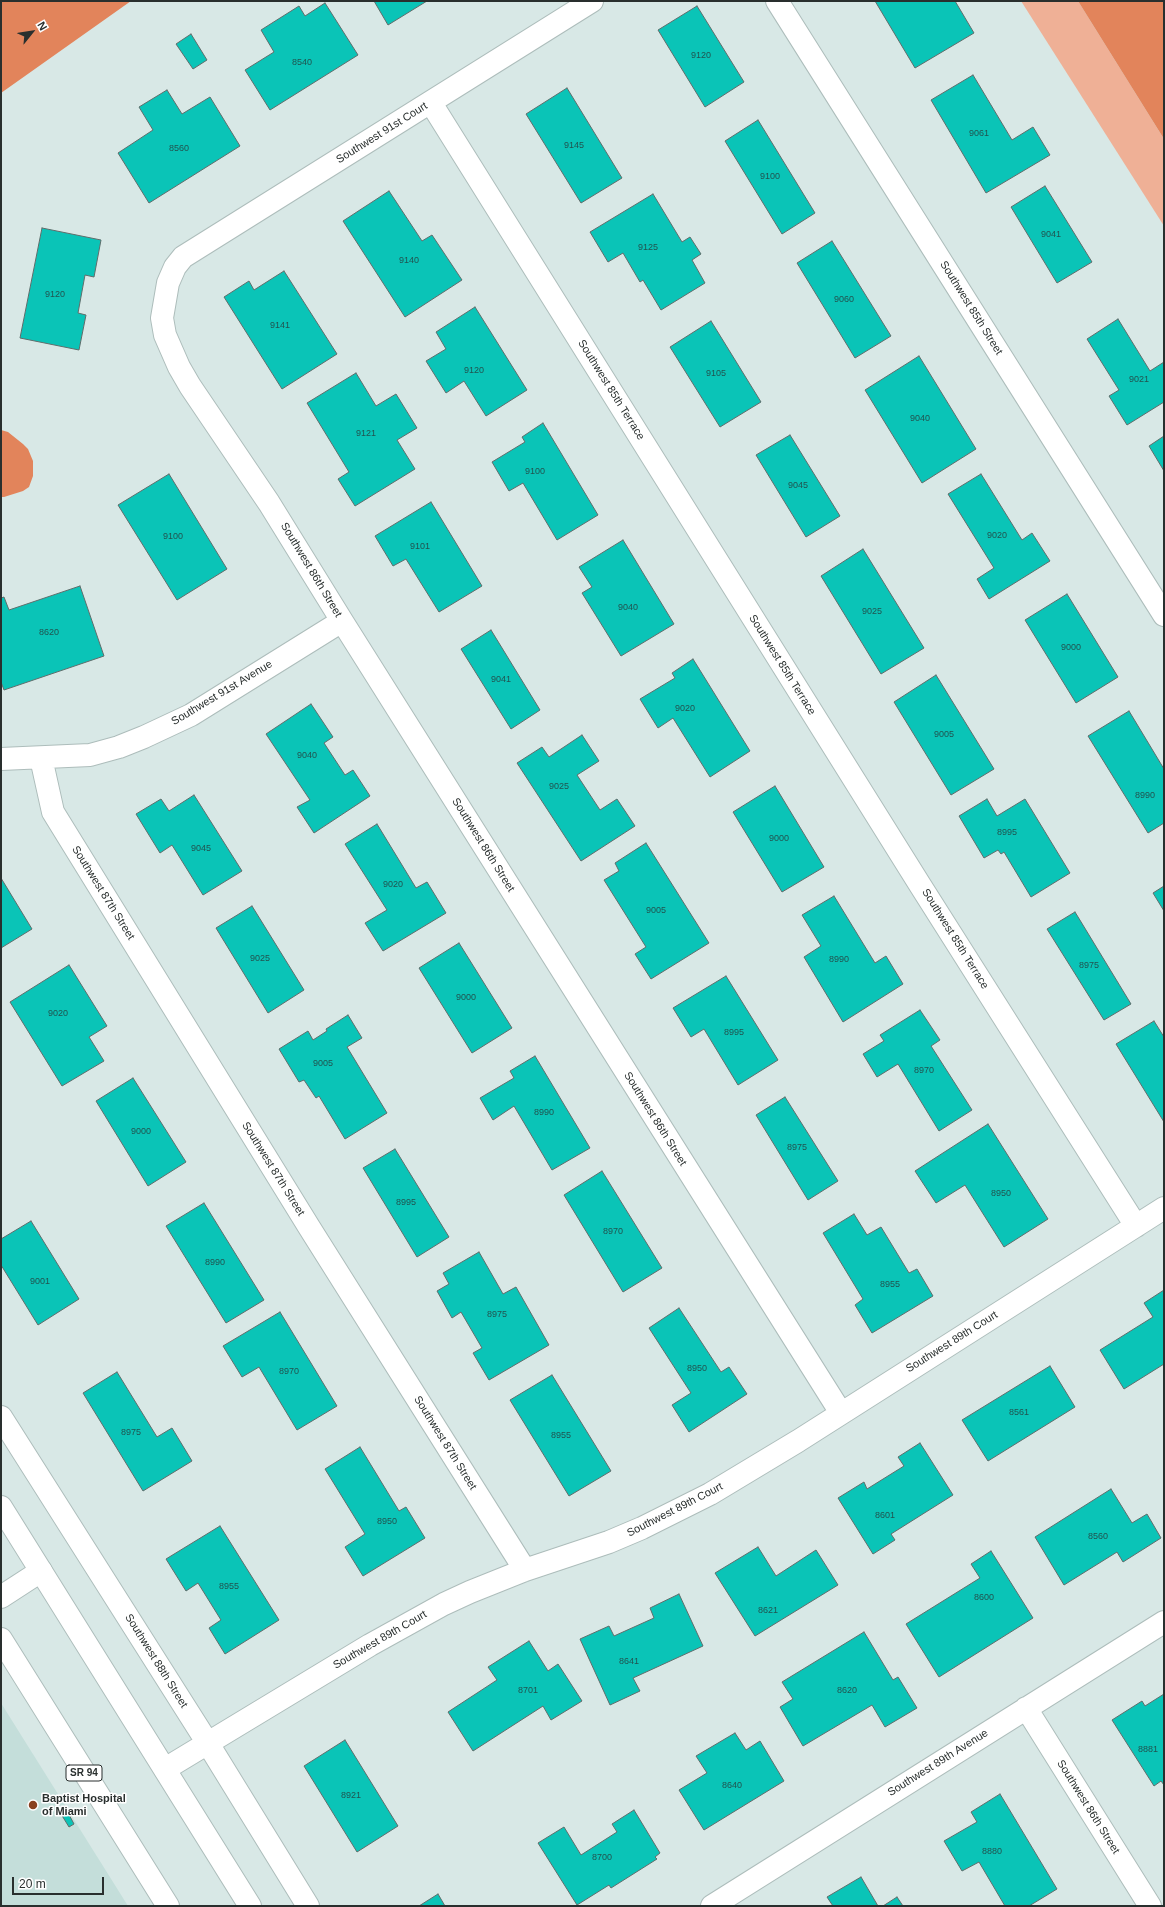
<!DOCTYPE html>
<style>
body{margin:0}
#map{position:relative;width:1165px;height:1907px;overflow:hidden;background:#d8e8e6;font-family:Arial,sans-serif}
canvas{display:block}
.frame{position:absolute;inset:0;border:2px solid #292f2e;pointer-events:none}
.north{position:absolute;left:12px;top:12px;width:40px;height:40px;-webkit-text-stroke:3px #fff;paint-order:stroke;rotate:60deg;font-size:11px;font-weight:700;line-height:16px;text-align:center;color:#292f2e}
.north::after{content:'';display:block;margin:auto;width:14px;height:18px;background:#292f2e;clip-path:polygon(50% 0,100% 100%,50% 72%,0 100%)}
.scale{position:absolute;left:12px;top:1877px;width:92px;height:18px;box-sizing:border-box;border:2px solid #292f2e;border-top:0;padding-left:5px;font-size:12px;line-height:14px;white-space:nowrap;color:#292f2e;-webkit-text-stroke:3px #fff;paint-order:stroke}
</style>
<div id="map">
<canvas width="1165" height="1907"></canvas>
<div class="frame"></div>
<div class="north">N</div>
<div class="scale">20 m</div>
</div>
<script>
const ctx = document.querySelector('canvas').getContext('2d');
ctx.lineJoin = 'round';
function fill(path, color) { ctx.fillStyle = color; ctx.fill(path, 'evenodd'); }
const shape = rows => new Path2D(rows.map(r => 'M' + r).join(''));
function strokePath(path, color, width, dash) { ctx.strokeStyle = color; ctx.lineWidth = width; ctx.lineCap = dash ? 'butt' : 'round'; ctx.setLineDash(dash || []); ctx.stroke(path); }
function write(font, color, halo, rows, align = 'center') {
  ctx.font = font + ' Arial,sans-serif'; ctx.lineWidth = 3; ctx.setLineDash([]); ctx.textBaseline = 'middle'; ctx.strokeStyle = halo; ctx.fillStyle = color; for (const [text, x, y, turn = 0] of rows) {
    ctx.save(); ctx.translate(x, y); ctx.rotate((+turn || 0) * Math.PI / 180); ctx.textAlign = isNaN(turn) ? turn : align; if (halo) ctx.strokeText(text, 0, 0); ctx.fillText(text, 0, 0); ctx.restore();
  }
}
fill(shape([
 [1,1703,128,1906,1,1906]
]), '#c4deda');
fill(shape([
 [1021,1,1078,1,1164,139,1164,226]
]), '#efb096');
fill(shape([
 [1,1,131,1,1,93],
 [1078,1,1164,1,1164,139],
 [1,430,8,432,23,444,28,449,33,461,33,476,29,487,23,491,4,497,1,497]
]), '#e2845b');
const building = shape([
 [374,1,427,1,388,25,374,1],
 [875,1,955,1,974,33,915,68,875,1],
 [325,3,358,55,270,110,245,70,274,52,261,30,299,6,305,16,325,3],
 [697,6,744,82,705,107,658,30,697,6],
 [191,34,207,60,193,69,176,44,191,34],
 [973,75,1012,140,1033,127,1050,155,986,193,931,100,973,75],
 [567,88,622,178,581,203,526,114,567,88],
 [167,90,182,114,210,97,240,146,149,203,118,153,153,130,139,107,167,90],
 [758,120,815,213,782,234,725,141,758,120],
 [1045,186,1092,262,1057,283,1011,207,1045,186],
 [389,191,422,241,432,235,462,280,405,317,343,221,389,191],
 [653,194,682,242,690,237,701,254,692,260,705,283,661,310,643,280,640,282,623,253,608,262,590,232,653,194],
 [42,228,101,240,94,277,85,275,78,313,86,315,79,350,20,338,42,228],
 [832,241,891,336,855,358,797,263,832,241],
 [284,271,337,354,282,389,224,297,249,281,254,290,284,271],
 [475,307,527,390,486,416,464,381,446,393,426,361,446,349,436,332,475,307],
 [1118,319,1150,371,1164,362,1164,402,1127,425,1109,396,1119,390,1087,339,1118,319],
 [711,321,761,402,720,427,670,347,711,321],
 [919,356,976,449,922,483,865,390,919,356],
 [356,373,376,406,396,394,417,428,397,440,415,469,355,506,338,479,349,472,307,403,356,373],
 [543,423,598,515,557,540,523,483,509,491,492,462,525,442,522,437,543,423],
 [790,435,840,516,806,537,756,455,790,435],
 [1164,436,1164,471,1149,446,1164,436],
 [169,474,227,569,177,600,118,505,169,474],
 [981,474,1022,540,1032,533,1050,561,989,599,977,579,994,568,948,494,981,474],
 [431,502,482,586,439,612,406,559,393,566,375,536,431,502],
 [623,540,674,624,621,656,582,593,592,587,579,567,623,540],
 [863,549,924,648,881,674,821,576,863,549],
 [80,586,104,656,4,690,1,682,1,598,4,597,9,610,80,586],
 [1067,594,1118,677,1076,703,1025,620,1067,594],
 [491,630,540,710,511,729,461,649,491,630],
 [693,659,750,751,710,777,673,718,658,728,640,699,675,678,672,673,693,659],
 [936,675,994,769,951,795,894,702,936,675],
 [311,704,333,737,324,743,345,775,353,770,370,796,314,833,297,807,310,800,266,734,311,704],
 [1129,711,1164,769,1164,823,1148,833,1088,736,1129,711],
 [582,735,599,761,577,775,600,810,617,799,635,826,581,861,517,763,542,747,549,757,582,735],
 [775,786,824,867,782,892,733,812,775,786],
 [194,795,242,871,203,895,172,845,160,853,136,814,161,799,169,811,194,795],
 [987,799,997,816,1025,799,1070,873,1031,897,1004,852,1001,854,998,850,984,858,959,816,987,799],
 [377,824,416,888,427,882,446,913,383,951,365,923,387,910,345,844,377,824],
 [646,843,709,943,651,979,635,954,646,947,604,880,619,871,615,863,646,843],
 [1,878,32,929,1,948,1,878],
 [1164,886,1164,911,1153,893,1164,886],
 [834,896,875,963,886,956,903,984,843,1022,804,957,821,946,802,915,834,896],
 [252,906,304,990,268,1013,216,928,252,906],
 [1075,912,1131,1004,1104,1020,1047,929,1075,912],
 [459,943,512,1028,472,1053,419,968,459,943],
 [69,965,107,1026,89,1037,104,1061,62,1086,10,1002,69,965],
 [726,976,778,1060,738,1085,704,1029,691,1037,673,1008,726,976],
 [920,1010,940,1040,931,1046,972,1110,939,1131,898,1064,877,1077,863,1054,884,1041,880,1035,920,1010],
 [348,1015,362,1038,347,1047,387,1113,345,1139,319,1096,316,1098,304,1080,299,1082,279,1049,308,1031,313,1040,327,1031,326,1029,348,1015],
 [1154,1021,1164,1037,1164,1122,1116,1044,1154,1021],
 [535,1056,590,1148,552,1170,514,1106,493,1120,480,1098,514,1078,510,1071,535,1056],
 [133,1078,186,1162,148,1186,96,1101,133,1078],
 [785,1097,838,1181,808,1200,756,1115,785,1097],
 [988,1124,1048,1219,1004,1247,965,1185,936,1203,915,1171,988,1124],
 [395,1149,449,1237,417,1257,363,1168,395,1149],
 [602,1171,662,1268,623,1292,564,1195,602,1171],
 [204,1203,264,1300,226,1323,166,1226,204,1203],
 [854,1214,867,1235,881,1227,909,1273,917,1269,933,1296,872,1333,855,1305,863,1299,823,1233,854,1214],
 [31,1221,79,1299,38,1325,1,1265,1,1239,31,1221],
 [479,1252,503,1294,516,1287,549,1345,489,1380,473,1353,482,1348,461,1312,452,1318,437,1291,449,1284,443,1273,479,1252],
 [1164,1290,1164,1364,1124,1389,1100,1350,1153,1317,1144,1303,1164,1290],
 [679,1308,721,1372,729,1367,747,1394,689,1432,672,1405,691,1393,649,1328,679,1308],
 [280,1312,337,1406,297,1430,259,1367,242,1377,223,1346,280,1312],
 [1050,1366,1075,1407,988,1461,962,1420,1050,1366],
 [117,1372,157,1437,172,1428,192,1461,143,1491,83,1393,117,1372],
 [552,1375,611,1471,569,1496,510,1400,552,1375],
 [920,1443,953,1495,891,1534,895,1540,873,1554,838,1498,864,1482,867,1489,904,1466,898,1457,920,1443],
 [360,1447,399,1511,406,1507,425,1538,363,1576,345,1547,365,1534,325,1469,360,1447],
 [1111,1489,1132,1523,1147,1514,1161,1538,1123,1562,1117,1552,1064,1585,1035,1537,1111,1489],
 [220,1526,279,1620,225,1654,209,1628,221,1620,198,1583,186,1591,166,1559,220,1526],
 [758,1547,776,1576,816,1550,838,1585,755,1636,715,1573,758,1547],
 [991,1551,1033,1618,939,1677,906,1624,980,1578,971,1564,991,1551],
 [679,1594,703,1646,633,1678,640,1691,610,1705,580,1639,609,1626,614,1636,654,1618,650,1608,679,1594],
 [864,1632,893,1680,898,1677,917,1708,885,1727,872,1705,803,1746,780,1707,793,1699,782,1682,864,1632],
 [529,1641,548,1671,558,1664,582,1701,551,1720,543,1706,473,1751,448,1712,497,1680,488,1667,529,1641],
 [1164,1694,1164,1785,1161,1781,1154,1786,1112,1720,1142,1701,1145,1706,1164,1694],
 [735,1733,746,1750,760,1741,784,1781,704,1830,679,1790,707,1773,696,1756,735,1733],
 [345,1740,398,1826,357,1852,304,1766,345,1740],
 [1000,1794,1057,1889,1029,1906,1005,1906,979,1862,962,1871,944,1841,977,1822,971,1812,1000,1794],
 [634,1810,660,1853,655,1857,657,1859,611,1888,609,1885,577,1905,538,1843,564,1827,581,1855,617,1832,612,1824,634,1810],
 [67,1811,74,1824,69,1827,61,1814,67,1811],
 [861,1877,878,1906,833,1906,827,1897,861,1877],
 [438,1894,445,1906,419,1906,438,1894],
 [897,1897,903,1906,883,1906,897,1897]
]);
fill(building, '#0ac4b7');
strokePath(building, '#5f6d6b', 1);
const minor = shape([
 [592,1,183,257,175,267,168,283,162,318,165,335,179,367,190,386,269,503,342,621,841,1413],
 [777,1,1164,615],
 [431,103,920,885,1136,1226],
 [41,758,53,812,309,1227,525,1570],
 [1,759,90,755,119,747,144,737,191,715,342,621],
 [1,1417,207,1742,308,1906],
 [1,1597,41,1571],
 [1026,1708,1150,1906],
 [165,1769,370,1645,444,1604,470,1592,525,1570,609,1542,642,1528,710,1494,798,1441,1164,1208],
 [712,1906,1164,1622]
]);
const major = shape([
 [1,1507,250,1906],
 [1,1639,168,1906]
]);
strokePath(minor, '#adbdbb', 24);
strokePath(major, '#adbdbb', 24);
strokePath(minor, '#fff', 22);
strokePath(major, '#fff', 22);
for (const [x, y, r, color] of [
 [33,1805,5,"#894120"]
]) { const dot = new Path2D(); dot.arc(x, y, r, 0, 2 * Math.PI); ctx.fillStyle = color; ctx.fill(dot); strokePath(dot, '#fff', 1.5); }
write('9px', '#215450', null, [
 ["9120",701,56],
 ["8540",302,63],
 ["9061",979,134],
 ["9145",574,146],
 ["8560",179,149],
 ["9100",770,177],
 ["9041",1051,235],
 ["9125",648,248],
 ["9140",409,261],
 ["9120",55,295],
 ["9060",844,300],
 ["9141",280,326],
 ["9120",474,371],
 ["9105",716,374],
 ["9021",1139,380],
 ["9040",920,419],
 ["9121",366,434],
 ["9100",535,472],
 ["9045",798,486],
 ["9020",997,536],
 ["9100",173,537],
 ["9101",420,547],
 ["9040",628,608],
 ["9025",872,612],
 ["8620",49,633],
 ["9000",1071,648],
 ["9041",501,680],
 ["9020",685,709],
 ["9005",944,735],
 ["9040",307,756],
 ["9025",559,787],
 ["8990",1145,796],
 ["8995",1007,833],
 ["9000",779,839],
 ["9045",201,849],
 ["9020",393,885],
 ["9005",656,911],
 ["9025",260,959],
 ["8990",839,960],
 ["8975",1089,966],
 ["9000",466,998],
 ["9020",58,1014],
 ["8995",734,1033],
 ["9005",323,1064],
 ["8970",924,1071],
 ["8990",544,1113],
 ["9000",141,1132],
 ["8975",797,1148],
 ["8950",1001,1194],
 ["8995",406,1203],
 ["8970",613,1232],
 ["8990",215,1263],
 ["9001",40,1282],
 ["8955",890,1285],
 ["8975",497,1315],
 ["8950",697,1369],
 ["8970",289,1372],
 ["8561",1019,1413],
 ["8975",131,1433],
 ["8955",561,1436],
 ["8601",885,1516],
 ["8950",387,1522],
 ["8560",1098,1537],
 ["8955",229,1587],
 ["8600",984,1598],
 ["8621",768,1611],
 ["8641",629,1662],
 ["8701",528,1691],
 ["8620",847,1691],
 ["8881",1148,1750],
 ["8640",732,1786],
 ["8921",351,1796],
 ["8880",992,1852],
 ["8700",602,1858]
]);
for (const [x, y, w] of [
 [84,1773,36]
]) { const box = new Path2D(); box.roundRect(x - w / 2, y - 8, w, 16, 3); ctx.fillStyle = '#fff'; ctx.fill(box); strokePath(box, '#292f2e', 1); }
write('bold 10px', '#292f2e', null, [
 ["SR 94",84,1773]
]);
write('11px', '#292f2e', '#fff', [
 ["Southwest 91st Court",382,133,-32],
 ["Southwest 85th Street",971,308,58],
 ["Southwest 85th Terrace",611,390,58],
 ["Southwest 86th Street",311,570,59],
 ["Southwest 85th Terrace",782,665,58],
 ["Southwest 91st Avenue",222,693,-31],
 ["Southwest 86th Street",483,845,58],
 ["Southwest 87th Street",103,893,58],
 ["Southwest 85th Terrace",955,939,58],
 ["Southwest 86th Street",655,1119,58],
 ["Southwest 87th Street",273,1169,58],
 ["Southwest 89th Court",952,1342,-32],
 ["Southwest 87th Street",445,1443,58],
 ["Southwest 89th Court",675,1510,-27],
 ["Southwest 89th Court",380,1640,-30],
 ["Southwest 88th Street",156,1661,58],
 ["Southwest 89th Avenue",938,1763,-32],
 ["Southwest 86th Street",1088,1807,58]
]);
write('bold 11px', '#292f2e', '#fff', [
 ["Baptist Hospital",42,1799],
 ["of Miami",42,1812]
], 'left');
</script>
